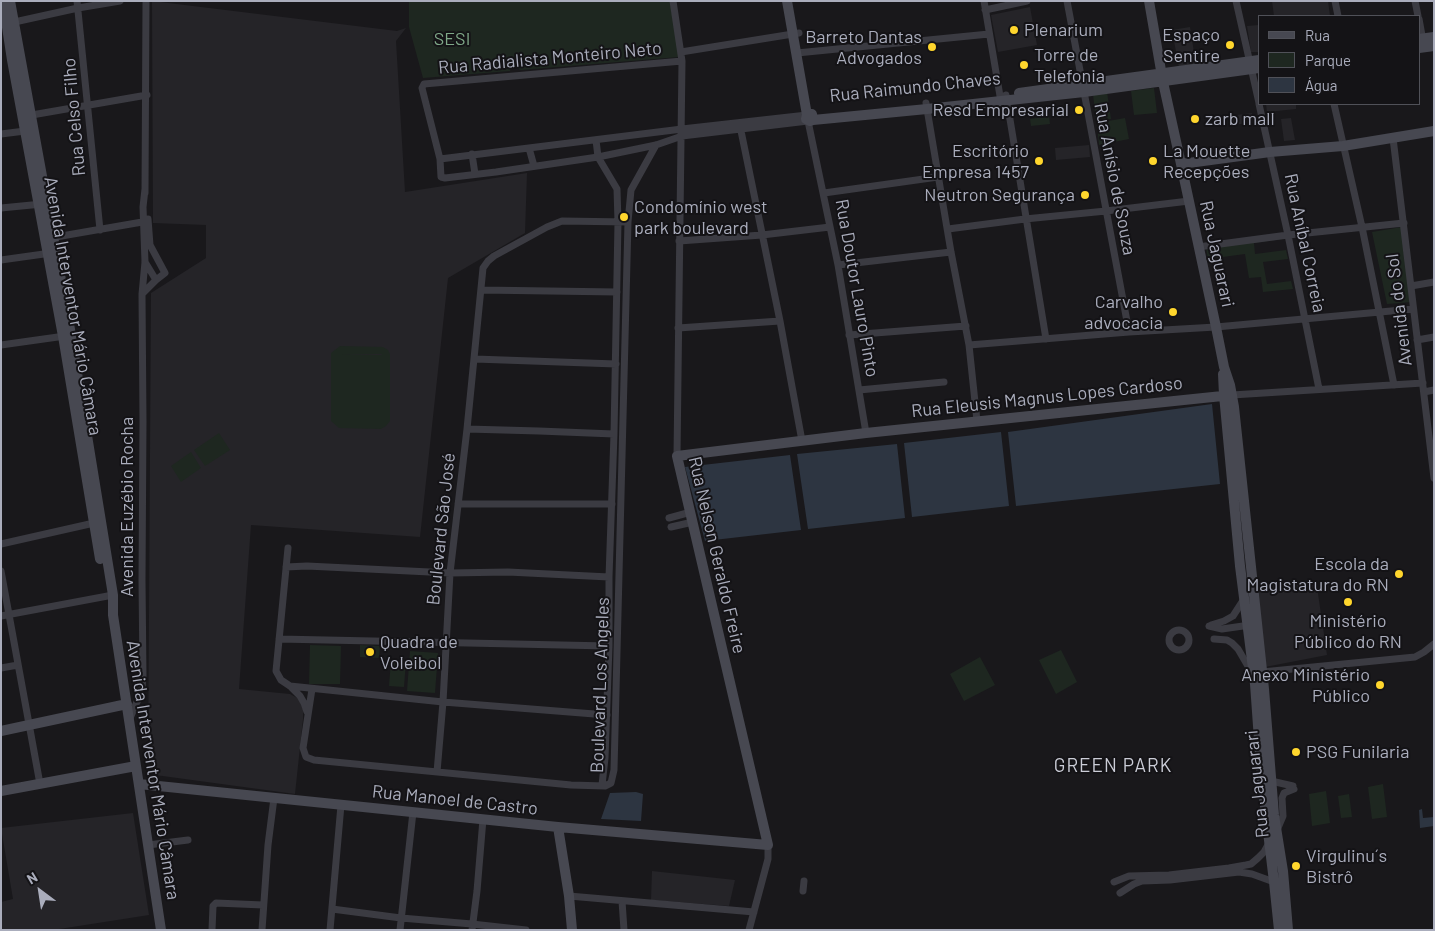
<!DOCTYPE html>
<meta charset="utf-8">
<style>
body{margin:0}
#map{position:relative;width:1435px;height:931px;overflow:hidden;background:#19181b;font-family:Barlow,sans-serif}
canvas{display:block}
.frame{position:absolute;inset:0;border:2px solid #aaadbc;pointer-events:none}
.legend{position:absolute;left:1258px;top:15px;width:162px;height:90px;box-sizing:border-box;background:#141316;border:1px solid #505158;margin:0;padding:6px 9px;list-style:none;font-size:15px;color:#aaadbc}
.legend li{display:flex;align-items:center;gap:10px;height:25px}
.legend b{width:25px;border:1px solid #505158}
.north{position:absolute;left:15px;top:866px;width:50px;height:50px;-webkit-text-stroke:4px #141316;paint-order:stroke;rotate:329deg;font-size:14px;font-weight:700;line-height:20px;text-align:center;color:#aaadbc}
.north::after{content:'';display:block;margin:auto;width:18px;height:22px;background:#aaadbc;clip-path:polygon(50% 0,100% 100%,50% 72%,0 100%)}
</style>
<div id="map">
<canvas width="1435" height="931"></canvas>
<div class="frame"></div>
<ul class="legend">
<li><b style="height:6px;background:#474851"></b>Rua</li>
<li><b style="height:14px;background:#1e2720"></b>Parque</li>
<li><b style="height:14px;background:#2d3541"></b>Água</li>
</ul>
<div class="north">N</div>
</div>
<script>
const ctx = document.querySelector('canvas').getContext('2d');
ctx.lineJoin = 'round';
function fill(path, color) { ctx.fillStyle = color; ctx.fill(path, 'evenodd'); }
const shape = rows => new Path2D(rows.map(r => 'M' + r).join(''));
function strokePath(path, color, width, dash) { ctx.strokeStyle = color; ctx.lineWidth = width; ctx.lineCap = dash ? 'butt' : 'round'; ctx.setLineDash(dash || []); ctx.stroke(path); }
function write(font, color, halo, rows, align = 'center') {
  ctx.font = font + ' Barlow,sans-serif'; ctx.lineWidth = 4; ctx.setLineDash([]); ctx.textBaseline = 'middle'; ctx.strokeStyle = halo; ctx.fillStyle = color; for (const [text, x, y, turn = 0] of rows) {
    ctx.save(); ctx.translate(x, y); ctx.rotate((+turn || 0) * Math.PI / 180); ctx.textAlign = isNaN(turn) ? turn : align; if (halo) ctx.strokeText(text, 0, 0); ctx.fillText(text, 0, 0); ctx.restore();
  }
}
fill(shape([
 [152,1,397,31,406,28,396,41,405,192,527,173,525,233,448,278,420,537,251,525,239,689,290,694,299,699,303,709,303,719,295,794,148,774,151,293,206,258,206,225,153,223],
 [1272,1,1328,1,1330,16,1274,16],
 [1030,7,1037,45,998,52,991,15],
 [1259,25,1259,52,1251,52,1247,26],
 [1190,27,1196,65,1179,68,1172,30],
 [1266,104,1296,104,1296,109,1267,112],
 [1252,113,1253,123,1230,125,1229,116],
 [1291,118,1295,140,1284,141,1281,119],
 [1089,145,1090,157,1056,160,1055,148],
 [1316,580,1327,655,1265,667,1257,587],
 [133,813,149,915,53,930,1,930,1,902,13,899,1,828],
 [652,871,735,880,729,906,651,900]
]), '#252428');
fill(shape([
 [409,1,670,1,679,57,521,70,512,66,510,71,423,78,409,27],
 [1154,88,1157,113,1134,115,1131,91],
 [1107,92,1111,119,1096,122,1093,94],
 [1049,116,1050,124,1031,126,1030,119],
 [1125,118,1129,139,1099,145,1097,123],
 [1402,227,1411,302,1387,304,1372,232],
 [1282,236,1283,239,1254,243,1255,254,1286,250,1288,259,1263,262,1267,284,1291,281,1293,289,1263,292,1261,277,1249,278,1245,254,1208,259,1206,248],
 [340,346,383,347,388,350,390,354,390,421,386,426,381,429,339,428,331,421,331,353],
 [341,354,381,354,382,355,381,420,382,355],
 [219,433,230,450,205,466,194,450],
 [191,452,201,468,181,482,171,466],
 [310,645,341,646,340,684,309,684],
 [360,645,380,646,379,658,360,657],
 [1061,650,1077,682,1056,694,1039,660],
 [410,651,438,653,435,693,407,691],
 [980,657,995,685,964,701,950,674],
 [391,660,406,661,404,687,389,686],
 [1383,784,1387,817,1372,819,1368,787],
 [1326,791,1330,823,1312,826,1309,794],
 [1349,794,1352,817,1341,818,1338,796]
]), '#1e2720');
fill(shape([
 [1212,404,1220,484,1016,506,1008,432],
 [1001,432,1009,506,912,517,904,443],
 [897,444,905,518,808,529,797,454],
 [790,455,801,530,705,541,685,467],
 [636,792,643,794,641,821,601,819,610,793],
 [1422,809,1423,818,1434,817,1434,826,1420,828,1419,810]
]), '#2d3541');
strokePath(shape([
 [77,1,100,230],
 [673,1,682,61,677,456],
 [984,1,1001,102],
 [1067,1,1129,332],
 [1236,1,1259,103],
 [1335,1,1338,16],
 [1415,1,1418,16],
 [985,10,1027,1],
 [1419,19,1423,41],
 [10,23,78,8,120,1],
 [681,52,799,33],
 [797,53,989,34],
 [682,61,424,84,422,88,440,159,441,177,445,178,496,172,598,157,656,145,682,136,808,121],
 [1006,95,1046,339],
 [926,103,951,252,969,345,977,421],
 [1259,104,1288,235,1319,389],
 [1334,104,1362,227,1394,385],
 [26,116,147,95],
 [808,121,838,265,866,433],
 [740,126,780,321,802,441],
 [1,134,25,131],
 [1393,138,1434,478],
 [596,140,598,157,617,189,618,222,614,434,609,577,609,646,605,758,602,785],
 [529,148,534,166],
 [472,154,475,174],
 [440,159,682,129,807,115],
 [145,193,146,1],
 [824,193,938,177],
 [1,208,42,204],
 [948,229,1025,219,1106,211,1189,201],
 [50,238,148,221],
 [679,241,762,235,830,227],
 [1198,247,1288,235,1404,223],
 [1,260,51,253],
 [145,262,156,280],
 [838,265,951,252],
 [1411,286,1434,282],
 [481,290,617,292],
 [143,293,156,280,165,273,150,245,148,219],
 [678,328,780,321],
 [849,335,966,326],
 [1417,340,1434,337],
 [1,345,65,336],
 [969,345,1129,332,1216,327,1413,309],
 [475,359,616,364],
 [859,390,944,382],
 [1424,392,1434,390],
 [1232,395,1423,383],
 [467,429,539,431,614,434],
 [458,504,612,504],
 [669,518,691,512],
 [671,527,693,522],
 [1,544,94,523],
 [288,548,276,671,281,680,290,686,300,696,304,703,307,712],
 [286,567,307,566,450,573,508,572,609,577],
 [1,571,40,784],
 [1,616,113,595],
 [1211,625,1224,621,1233,616,1244,599],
 [1209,626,1222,629,1250,625],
 '1169 640a10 10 0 1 1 20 0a10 10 0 1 1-20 0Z',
 [279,639,609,646],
 [1214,639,1227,640,1232,643,1238,649,1252,673],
 [1,668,18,665],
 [1262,672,1415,657,1424,652,1434,644],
 [290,686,443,702,607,715],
 [312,689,303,748,306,757,314,760,571,785,605,786,611,783,614,770,628,222,631,190,656,145],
 [130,718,140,695,142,688,143,676,142,580,143,422,142,294,145,262,143,207,145,189],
 [437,772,443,702,450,573,467,429,483,268,488,261,494,256,547,227,562,221,628,222],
 [1271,781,1293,786],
 [1277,830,1283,816,1282,798,1284,793,1294,789],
 [148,845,188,840],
 [1114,882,1129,876,1169,875,1229,868,1246,865,1251,864,1258,858,1264,852,1269,843],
 [803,891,804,881],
 [1120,893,1134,884,1142,881,1170,880,1239,872,1252,874,1274,882],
 [569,896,754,912],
 [622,901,624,930],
 [332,909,401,918,472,924,526,930],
 [212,930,213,906,216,903,263,905],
 [262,930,268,845,274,798],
 [330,930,341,805],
 [400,930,413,812],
 [472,930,477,891,483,819],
 [749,930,768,859,768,845]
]), '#3b3b42', 7);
strokePath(shape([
 [3,1,12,60,63,336,100,559],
 [10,1,71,335,84,417,113,595,113,615,161,930],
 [787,1,807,115],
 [1149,1,1163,82,1181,164,1216,327,1224,367,1230,385,1234,407,1264,689,1274,815,1283,871,1288,930],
 [1419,39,1434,37],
 [1419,48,1434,46],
 [1019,93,1259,60],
 [813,120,812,114,807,115,806,119,810,121,813,120,927,109,1084,92,1259,68],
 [1181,164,1270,152,1343,146,1434,131],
 [1223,374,1224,395,1240,566,1255,684,1262,782,1274,882,1279,930],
 [1,731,127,704],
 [139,784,558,827,768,845,677,456,866,433,1232,395],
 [1,791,136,766],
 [558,827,569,896,572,930]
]), '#474851', 10);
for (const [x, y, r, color] of [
 [1014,30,5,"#ffd62d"],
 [1230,45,5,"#ffd62d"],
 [932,47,5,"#ffd62d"],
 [1024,65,5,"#ffd62d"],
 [1079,110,5,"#ffd62d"],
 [1195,119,5,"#ffd62d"],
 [1039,161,5,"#ffd62d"],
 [1153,161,5,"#ffd62d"],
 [1085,195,5,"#ffd62d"],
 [624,217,5,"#ffd62d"],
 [1173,312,5,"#ffd62d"],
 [1399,574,5,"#ffd62d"],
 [1348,602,5,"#ffd62d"],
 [370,652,5,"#ffd62d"],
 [1380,685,5,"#ffd62d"],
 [1296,752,5,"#ffd62d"],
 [1296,866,5,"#ffd62d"]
]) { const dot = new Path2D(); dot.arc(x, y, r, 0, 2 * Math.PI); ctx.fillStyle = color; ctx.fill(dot); strokePath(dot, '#141316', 2); }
write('18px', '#aaadbc', '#141316', [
 ["Plenarium",1024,30],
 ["Espaço",1220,35,"right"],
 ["Sentire",1220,56,"right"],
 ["Barreto Dantas",922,37,"right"],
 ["Advogados",922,58,"right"],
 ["Torre de",1034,55],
 ["Telefonia",1034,76],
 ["Resd Empresarial",1069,110,"right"],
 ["zarb mall",1205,119],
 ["Escritório",1029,151,"right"],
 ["Empresa 1457",1029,172,"right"],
 ["La Mouette",1163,151],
 ["Recepções",1163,172],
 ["Neutron Segurança",1075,195,"right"],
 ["Condomínio west",634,207],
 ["park boulevard",634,228],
 ["Carvalho",1163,302,"right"],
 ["advocacia",1163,323,"right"],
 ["Escola da",1389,564,"right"],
 ["Magistatura do RN",1389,585,"right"],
 ["Ministério",1348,621,"center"],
 ["Público do RN",1348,642,"center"],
 ["Quadra de",380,642],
 ["Voleibol",380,663],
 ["Anexo Ministério",1370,675,"right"],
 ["Público",1370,696,"right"],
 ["PSG Funilaria",1306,752],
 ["Virgulinu´s",1306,856],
 ["Bistrô",1306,877]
], 'left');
write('18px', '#7fa888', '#141316', [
 ["SESI",452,39]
]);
write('18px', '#aaadbc', '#141316', [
 ["Rua Radialista Monteiro Neto",550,58,-5],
 ["Rua Raimundo Chaves",915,87,-6],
 ["Rua Celso Filho",74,117,-95],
 ["Rua Anísio de Souza",1115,179,79],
 ["Rua Aníbal Correia",1305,243,78],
 ["Rua Jaguarari",1217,254,78],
 ["Rua Doutor Lauro Pinto",857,288,80],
 ["Avenida Interventor Mário Câmara",73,306,80],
 ["Avenida do Sol",1399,310,-97],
 ["Rua Eleusis Magnus Lopes Cardoso",1047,397,-6],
 ["Avenida Euzébio Rocha",127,507,-90],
 ["Boulevard São José",441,529,-84],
 ["Rua Nelson Geraldo Freire",717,555,77],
 ["Boulevard Los Angeles",600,685,-88],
 ["Avenida Interventor Mário Câmara",153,770,81],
 ["Rua Jaguarari",1257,784,-96],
 ["Rua Manoel de Castro",455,800,6]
]);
ctx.letterSpacing = '1px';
write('19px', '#cbcdd7', '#141316', [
 ["GREEN PARK",1113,766]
]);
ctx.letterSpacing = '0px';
</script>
